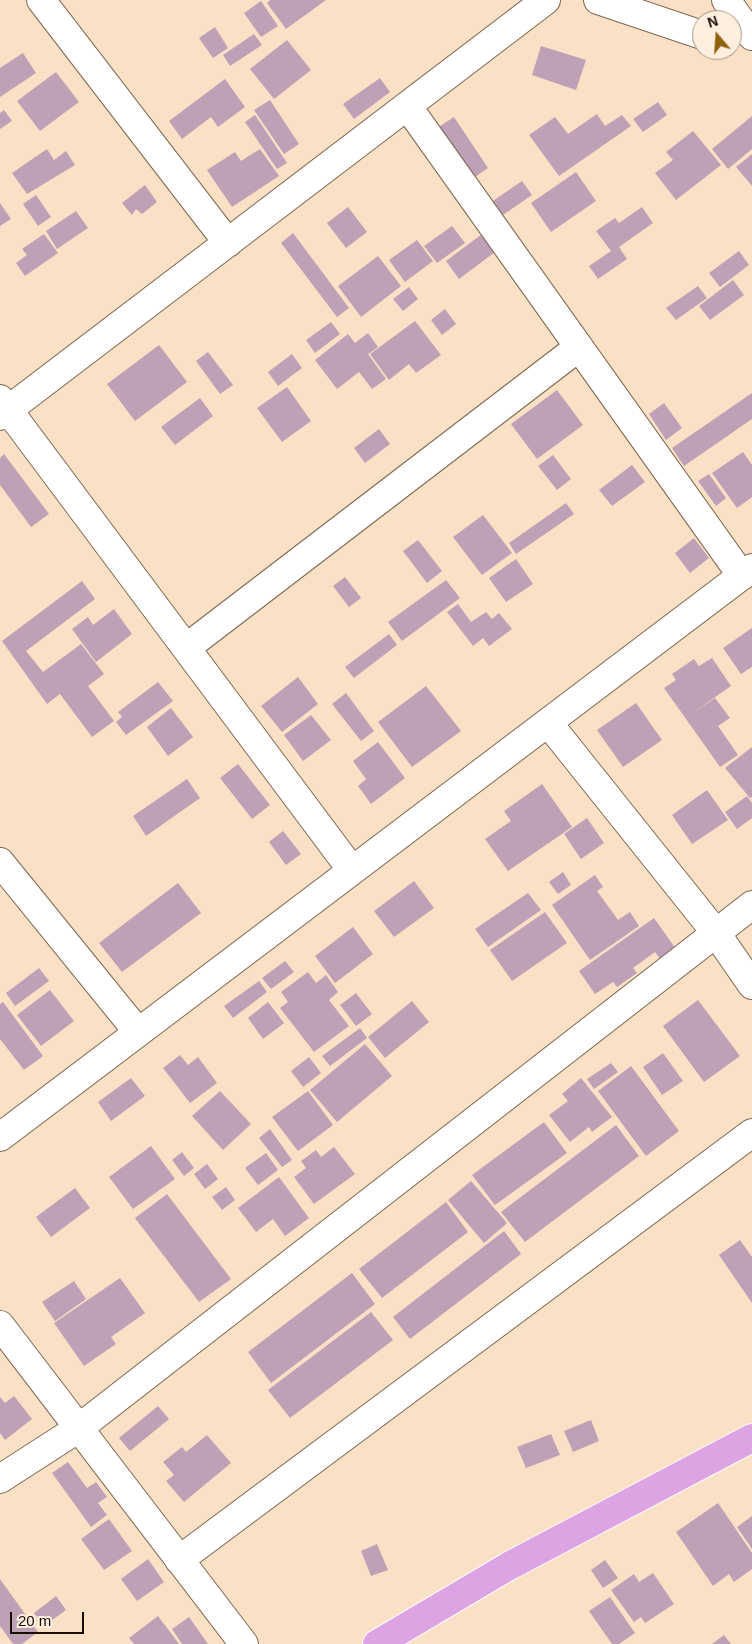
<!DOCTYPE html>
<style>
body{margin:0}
#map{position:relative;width:752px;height:1644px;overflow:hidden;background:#fae0c5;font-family:Arial,sans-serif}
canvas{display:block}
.north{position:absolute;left:692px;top:10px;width:50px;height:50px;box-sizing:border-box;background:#ffefdf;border:1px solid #a29588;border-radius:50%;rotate:342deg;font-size:14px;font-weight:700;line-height:20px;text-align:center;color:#170f06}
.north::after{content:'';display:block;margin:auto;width:18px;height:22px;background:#91620f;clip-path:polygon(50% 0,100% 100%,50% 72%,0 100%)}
.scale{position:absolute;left:10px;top:1612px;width:74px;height:22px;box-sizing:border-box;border:2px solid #170f06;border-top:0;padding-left:6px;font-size:15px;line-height:18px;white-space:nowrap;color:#170f06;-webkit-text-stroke:4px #ffefdf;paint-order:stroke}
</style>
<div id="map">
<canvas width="752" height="1644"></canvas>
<div class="north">N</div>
<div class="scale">20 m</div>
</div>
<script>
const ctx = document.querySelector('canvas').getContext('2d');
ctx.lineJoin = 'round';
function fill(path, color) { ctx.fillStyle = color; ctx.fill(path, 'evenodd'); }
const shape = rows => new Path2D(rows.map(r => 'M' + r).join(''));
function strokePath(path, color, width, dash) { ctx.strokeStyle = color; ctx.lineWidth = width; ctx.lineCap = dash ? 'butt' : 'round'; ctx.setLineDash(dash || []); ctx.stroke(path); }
fill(shape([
 [270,0,326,0,286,29,267,3],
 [261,1,278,26,261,37,244,13],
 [215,27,228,48,213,58,199,38],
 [254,34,262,45,230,66,223,55],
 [287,40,311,70,274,99,250,69],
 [541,46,586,60,576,90,532,75],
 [23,53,36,73,0,97,0,68],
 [56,72,79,102,40,131,17,101],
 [380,78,390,92,354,119,343,104],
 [225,79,245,107,218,127,211,117,182,139,169,121],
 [270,100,299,144,284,154,254,110],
 [658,102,667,115,643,132,633,119],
 [4,110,12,121,0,129,0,113],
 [597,114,605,126,622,115,631,126,559,176,529,135,555,117,568,134],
 [255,115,287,163,277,169,245,122],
 [752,116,752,149,728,169,712,149],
 [454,117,488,168,472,179,437,128],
 [693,131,721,165,676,200,655,173,673,160,666,152],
 [47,149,54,160,66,151,75,165,27,194,12,173],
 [260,149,279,176,232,207,207,170,235,152,241,161],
 [752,154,752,186,736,167],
 [576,172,596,201,551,232,531,203],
 [522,181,532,195,500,217,490,203],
 [145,185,157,202,142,214,136,209,132,215,122,203],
 [36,195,51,217,38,226,23,204],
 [0,203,11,219,0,226],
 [348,207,367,232,346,248,327,223],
 [642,207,653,223,619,247,627,259,598,279,589,266,611,251,596,231,615,218,619,223],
 [76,211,88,228,57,249,46,231],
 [452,226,465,243,437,263,424,246],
 [486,231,499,249,459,279,446,261],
 [293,233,349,308,337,317,281,243],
 [44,234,58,253,25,276,16,263,27,255,22,249],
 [417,240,433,261,405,282,389,260],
 [739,251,749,265,720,287,709,273],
 [378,256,401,286,361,317,338,286],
 [733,280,744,295,710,320,699,306],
 [698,286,707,298,676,320,666,308],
 [409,287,418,299,403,311,393,299],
 [445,309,456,324,442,335,431,320],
 [415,321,441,355,416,373,409,364,389,380,370,354],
 [331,322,340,334,315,353,306,340],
 [368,333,378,347,368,354,386,379,372,389,359,372,337,389,315,360,348,334,355,343],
 [159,345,187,382,135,421,107,384],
 [208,352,233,385,220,394,196,361],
 [292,354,302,368,278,386,268,372],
 [287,387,311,421,282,442,257,408],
 [557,390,583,425,537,459,511,424],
 [752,393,752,419,684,466,672,448],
 [200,398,213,416,175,445,161,427],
 [664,403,682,428,666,440,649,414],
 [379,429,390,444,365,463,354,448],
 [743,452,752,465,752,497,737,508,712,473],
 [4,454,49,514,31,527,0,485,0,458],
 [553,455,571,479,557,490,538,466],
 [632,465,645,482,612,506,599,490],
 [709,474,726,498,716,506,698,481],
 [566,503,574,514,516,554,509,543],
 [483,515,512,553,482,575,453,537],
 [694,538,709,558,690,573,675,553],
 [418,540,442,571,427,583,403,551],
 [516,559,533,584,506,602,489,578],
 [345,577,361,598,349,607,333,586],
 [446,580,460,598,402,641,388,622],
 [82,581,95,599,26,651,43,672,81,644,104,674,88,686,114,721,92,737,60,694,47,704,2,641],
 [458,604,471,622,486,612,492,619,499,613,512,629,489,646,483,638,473,646,447,612],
 [114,609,132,634,96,662,72,629,88,617,93,625],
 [752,628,752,667,741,674,723,648],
 [389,634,397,645,354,678,345,667],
 [712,658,731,686,691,714,715,698,730,718,718,726,738,755,720,767,664,688,676,680,672,674,694,659,699,666],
 [298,677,318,704,282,732,261,706],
 [158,682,173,701,126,735,116,722,122,717,118,712],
 [426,686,461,731,412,767,378,722],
 [346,693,374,731,361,741,332,704],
 [636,703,662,740,623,767,597,730],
 [171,708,193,737,168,756,147,727],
 [311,715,331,740,303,761,284,735],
 [378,742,405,778,371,804,358,786,366,779,353,761],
 [752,747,752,797,750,798,725,768],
 [238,764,270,805,252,819,220,778],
 [187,779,200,798,146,836,133,816],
 [542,784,572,827,508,871,485,839,511,821,504,811],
 [707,790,728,820,692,844,672,815],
 [747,796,752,803,752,818,737,829,725,812],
 [587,818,604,843,581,859,564,834],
 [283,831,301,854,286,865,269,842],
 [563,872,571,885,558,894,549,882],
 [595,875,603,887,597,891,618,920,630,912,639,926,590,960,552,905],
 [414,881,434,908,394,937,374,911],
 [178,883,201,913,122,972,99,943],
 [528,893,541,910,488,947,475,929],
 [545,912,567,943,512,981,490,950],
 [654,918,676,949,661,960,655,952,633,968,637,973,617,987,613,982,595,994,579,971],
 [353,927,373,954,335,983,315,956],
 [285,961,294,972,271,989,262,978],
 [39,968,49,981,15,1006,6,993],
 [308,972,316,983,326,975,338,992,329,1000,349,1026,314,1052,280,1008,288,1002,281,992],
 [259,981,267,992,233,1018,224,1006],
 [50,990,74,1021,41,1046,17,1015],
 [356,993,372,1014,356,1026,340,1005],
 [698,1000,740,1056,704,1082,663,1026],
 [412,1001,429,1022,385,1058,368,1037],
 [3,1002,43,1056,24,1070,0,1039,0,1004],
 [268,1002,284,1023,263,1039,248,1018],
 [360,1028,367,1038,330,1066,322,1056],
 [365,1044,392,1076,337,1122,310,1090],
 [663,1053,683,1081,662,1095,643,1067],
 [180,1055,188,1065,198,1057,217,1083,190,1103,163,1068],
 [309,1057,321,1073,303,1087,291,1071],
 [611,1063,618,1072,594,1089,587,1079],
 [631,1066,679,1131,646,1156,598,1091],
 [131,1078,145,1096,111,1121,98,1102],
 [581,1078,612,1117,592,1132,589,1127,570,1142,549,1115,568,1101,562,1094],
 [220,1091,251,1124,223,1150,192,1116],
 [308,1091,333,1125,298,1151,272,1117],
 [544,1122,567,1153,495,1205,472,1175],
 [616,1125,639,1156,525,1242,501,1212],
 [270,1129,292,1160,282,1167,259,1138],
 [151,1146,175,1179,133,1209,109,1177],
 [334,1147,355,1174,314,1204,294,1177,306,1168,301,1161,316,1150,321,1157],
 [182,1152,194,1168,184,1176,172,1160],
 [266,1153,278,1170,258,1185,245,1168],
 [207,1164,218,1179,205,1189,194,1174],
 [279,1177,309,1218,285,1236,273,1219,256,1232,238,1208],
 [471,1181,507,1223,484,1243,448,1200],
 [226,1187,235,1200,222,1210,212,1197],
 [75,1188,90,1208,51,1237,36,1217],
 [167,1194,231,1279,199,1302,135,1218],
 [446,1202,468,1232,382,1298,359,1269],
 [504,1231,521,1254,410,1339,393,1317],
 [740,1240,752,1257,752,1303,719,1255],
 [352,1273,375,1304,271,1383,248,1352],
 [120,1278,145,1313,111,1337,116,1344,84,1366,54,1323],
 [74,1281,86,1299,55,1321,42,1302],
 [371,1312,393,1340,290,1418,268,1390],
 [14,1396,32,1419,5,1440,0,1433,0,1397,5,1403],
 [158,1406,169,1419,130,1451,119,1438],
 [591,1420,599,1441,573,1452,564,1431],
 [551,1434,560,1455,526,1468,517,1447],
 [207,1435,231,1463,184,1502,166,1481,174,1475,163,1462,182,1447,186,1452],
 [68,1462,87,1488,96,1482,107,1497,98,1503,107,1515,91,1527,52,1473],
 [718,1503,752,1553,752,1569,734,1582,729,1574,713,1586,676,1532],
 [752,1516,752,1549,737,1527],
 [109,1519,132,1551,104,1570,81,1539],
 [377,1544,388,1570,371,1576,361,1551],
 [148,1559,164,1582,137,1601,121,1579],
 [605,1560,618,1578,603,1588,591,1570],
 [653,1573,674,1604,645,1623,641,1617,634,1622,611,1590,634,1574,639,1582],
 [0,1579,38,1632,22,1644,13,1644,0,1626],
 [56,1596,66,1610,44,1626,34,1613],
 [610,1597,635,1633,619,1644,612,1644,589,1611],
 [158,1616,179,1644,134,1644,129,1638],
 [189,1617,208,1644,182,1644,172,1629],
 [724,1635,731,1644,712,1644]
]), '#bfa1b7');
const minor = shape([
 [41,0,228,243],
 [598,0,702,35],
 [726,0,752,36],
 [408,107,742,576],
 [0,399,351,869],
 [0,416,546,0],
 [186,648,579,347],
 [549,724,716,933,752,985],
 [0,862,138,1032],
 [0,1137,752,568],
 [0,1325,244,1644],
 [0,1479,79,1428,752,905],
 [179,1560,752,1133]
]);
const major = shape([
 [377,1644,509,1566,752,1438]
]);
strokePath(minor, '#7d664f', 30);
strokePath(major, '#fff', 30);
strokePath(minor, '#fff', 28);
strokePath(major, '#dda4e3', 28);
</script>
